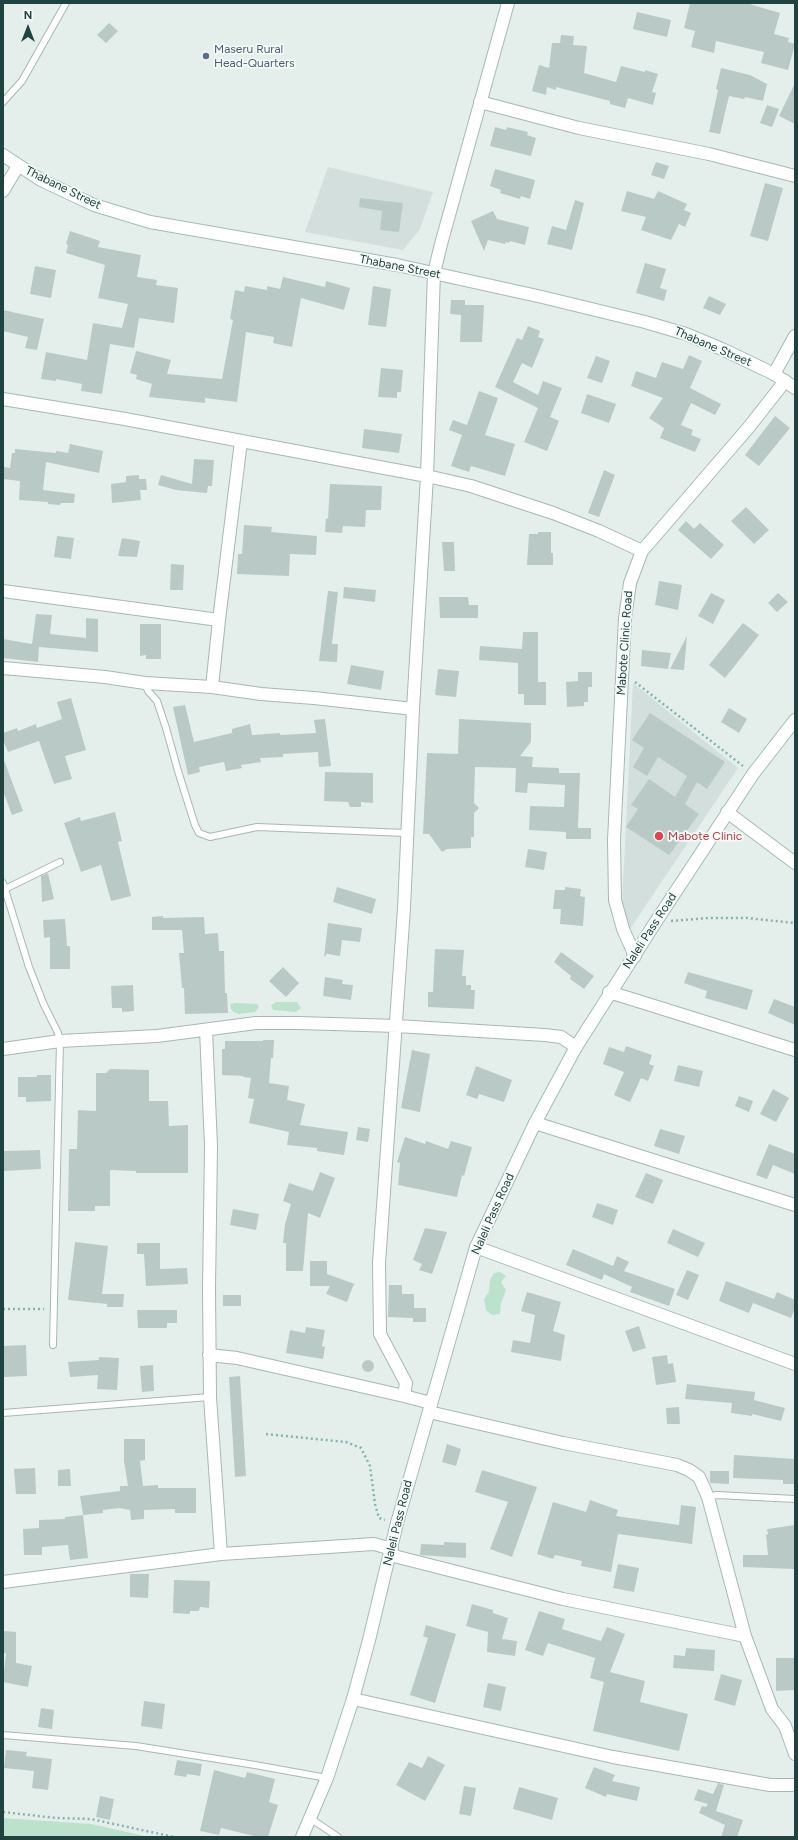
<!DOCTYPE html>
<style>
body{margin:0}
#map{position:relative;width:798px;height:1840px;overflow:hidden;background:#e4efec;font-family:Figtree,sans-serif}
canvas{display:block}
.frame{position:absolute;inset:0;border:4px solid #214340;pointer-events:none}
.north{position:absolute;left:8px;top:8px;width:40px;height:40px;-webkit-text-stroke:3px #f5fbf9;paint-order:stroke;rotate:0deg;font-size:11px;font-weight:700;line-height:16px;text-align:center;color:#214340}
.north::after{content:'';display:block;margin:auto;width:14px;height:18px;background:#214340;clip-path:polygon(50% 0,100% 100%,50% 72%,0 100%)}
</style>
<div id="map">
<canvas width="798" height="1840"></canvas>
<div class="frame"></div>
<div class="north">N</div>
</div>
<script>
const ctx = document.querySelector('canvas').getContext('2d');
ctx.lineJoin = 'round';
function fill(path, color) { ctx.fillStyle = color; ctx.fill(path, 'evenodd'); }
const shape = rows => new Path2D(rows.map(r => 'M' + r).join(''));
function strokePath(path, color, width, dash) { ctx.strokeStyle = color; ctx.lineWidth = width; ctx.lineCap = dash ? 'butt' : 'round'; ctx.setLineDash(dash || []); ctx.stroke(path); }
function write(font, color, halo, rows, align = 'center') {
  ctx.font = font + ' Figtree,sans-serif'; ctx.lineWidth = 3.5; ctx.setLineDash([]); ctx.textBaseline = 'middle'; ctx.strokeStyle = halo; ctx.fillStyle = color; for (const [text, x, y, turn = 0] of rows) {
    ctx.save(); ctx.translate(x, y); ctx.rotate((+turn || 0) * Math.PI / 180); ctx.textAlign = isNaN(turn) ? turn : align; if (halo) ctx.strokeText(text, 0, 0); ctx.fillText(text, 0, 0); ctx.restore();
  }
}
fill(shape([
 [328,167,433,192,420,229,403,250,305,232],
 [633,683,738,768,630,929,622,904]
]), '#d2dfdc');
fill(shape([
 [276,1002,297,1002,301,1008,296,1012,273,1010,271,1005],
 [236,1003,257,1004,259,1007,255,1012,239,1014,234,1012,231,1009,230,1004],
 [500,1272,506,1276,501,1282,506,1290,501,1303,500,1314,492,1315,486,1310,484,1299,489,1292,490,1280,494,1273],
 [3,1818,91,1824,149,1837,3,1837]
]), '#bce1cd');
fill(shape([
 [690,3,746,3,780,13,774,34,789,38,788,42,795,44,788,70,761,63,764,52,716,41,714,53,691,47,695,31,684,28],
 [637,12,671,20,667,37,633,29],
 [109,23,118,31,106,43,97,35],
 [561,35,574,36,573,45,587,46,584,73,616,82,621,66,645,72,645,70,658,74,652,92,656,93,653,105,628,98,625,108,610,104,610,101,556,87,556,90,547,87,546,95,532,91,539,65,549,68,552,43,560,43],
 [721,68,750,75,767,84,763,101,745,97,744,99,729,96,720,134,709,132,718,90,716,89],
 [795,83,795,124,779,116],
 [767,105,779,109,772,127,760,123],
 [495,127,506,130,507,127,528,132,527,135,536,138,531,156,490,146],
 [656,162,669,166,664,179,651,175],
 [495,169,535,180,530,199,521,196,520,199,500,193,501,190,490,186],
 [765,183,783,188,768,241,750,236],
 [627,191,654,199,658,191,687,204,684,210,691,213,685,227,679,224,671,240,641,230,646,217,621,211],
 [360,198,403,203,399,232,380,230,382,211,359,207],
 [575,200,584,203,572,250,547,244,552,226,566,230],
 [493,211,497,219,529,227,525,245,510,241,509,243,506,242,505,244,488,240,484,251,471,221],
 [70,231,100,241,98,247,141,255,137,277,157,280,156,285,178,288,174,323,139,318,134,348,110,344,102,394,81,391,82,384,56,379,56,381,41,379,46,352,87,360,93,323,122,328,128,304,98,298,105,265,66,253,68,245,66,244],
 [645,263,666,269,660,288,667,290,664,301,636,293],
 [35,266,56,270,51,298,30,294],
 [283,277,325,287,326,281,350,288,344,310,301,298,292,347,273,343,274,337,246,332,237,402,205,398,205,403,149,397,152,384,136,379,137,375,130,373,136,351,171,360,167,374,222,379,233,320,230,319,235,290,244,292,245,286,267,290,267,286,280,289],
 [373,286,391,289,386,327,368,325],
 [709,296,726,304,720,315,703,308],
 [451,300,465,300,465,305,484,305,482,342,460,342,461,315,450,314],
 [3,310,44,319,37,350,25,348,28,337,3,331],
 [528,326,540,331,538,337,544,339,532,368,522,363,513,382,538,395,543,381,562,388,550,417,559,421,547,451,524,442,538,408,495,387,517,338,522,340],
 [689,355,702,361,690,388,721,404,715,415,691,403,681,425,693,430,691,435,701,439,695,452,660,438,664,428,649,418,663,398,631,386,636,371,656,378,662,362,683,369],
 [596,356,610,361,602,383,587,378],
 [381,368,403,370,401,392,397,392,397,398,378,397],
 [479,391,498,398,485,435,515,444,505,476,471,466,469,472,451,466,462,435,449,430,453,420,467,425],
 [587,394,616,404,609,423,581,413],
 [775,416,790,428,759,466,745,455],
 [364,429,402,434,399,453,362,448],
 [70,444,103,451,99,473,46,462,43,490,75,494,74,503,61,503,60,505,48,504,48,502,19,500,20,481,3,479,4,467,10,468,12,453,15,453,15,449,56,453,56,451,68,453],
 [194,459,214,460,212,486,208,486,207,493,176,490,158,485,161,475,192,484],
 [604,470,615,475,599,517,588,513],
 [139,475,139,479,146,479,147,490,140,490,141,500,112,503,111,484,126,482,126,476],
 [330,484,382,486,381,510,366,510,365,527,343,526,342,533,325,532,326,518,328,519],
 [746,507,769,530,754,544,731,521],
 [686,521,694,529,700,523,724,545,711,559,678,530],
 [244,525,272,527,271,532,317,536,316,555,290,554,289,576,237,574,238,554,242,554],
 [538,532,551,532,551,553,553,553,553,565,527,565,529,534,538,534],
 [57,536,74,538,71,559,54,557],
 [122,538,140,541,137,557,118,556],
 [442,542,454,542,455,571,444,571],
 [171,564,184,565,183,590,170,590],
 [659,581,682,585,678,610,655,605],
 [344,587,376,590,375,602,343,598],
 [328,591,338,592,332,644,338,644,337,662,319,661],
 [711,593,725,600,713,624,698,616],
 [778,593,788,602,777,612,768,603],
 [439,597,468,597,469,605,478,605,478,618,440,618],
 [36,614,52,615,50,634,86,638,86,618,98,619,98,652,39,647,38,662,3,658,3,639,32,644],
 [743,623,759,635,725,678,709,665],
 [140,624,161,624,161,659,146,659,146,655,140,656],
 [523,632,538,632,538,682,546,682,546,705,524,705,524,694,518,694,518,663,479,660,480,646,522,649],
 [687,636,684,670,670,669],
 [642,650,671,653,668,669,641,666],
 [351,665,384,671,381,690,347,684],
 [438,669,459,671,456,697,435,695],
 [578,672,592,672,592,687,588,687,588,702,584,702,584,706,567,707,566,682,578,681],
 [71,698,86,750,65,756,72,779,54,784,39,741,8,752,3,740,3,733,17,728,18,731,36,724,37,728,62,719,57,702],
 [185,705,194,742,232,733,232,729,250,724,252,735,280,733,280,735,316,733,314,720,325,719,331,766,319,767,318,752,283,754,283,757,260,758,261,762,241,765,242,768,226,771,224,762,199,767,200,772,188,775,173,707],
 [729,708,747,719,739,733,721,722],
 [650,713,725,762,707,789,697,782,685,804,699,814,669,855,626,827,638,809,631,805,649,779,675,797,687,776,658,757,647,776,633,767,644,748,632,740],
 [459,719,531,723,531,742,520,756,533,757,532,767,559,768,559,773,580,773,578,828,591,828,591,839,566,839,566,832,529,830,530,806,564,807,565,785,528,783,527,793,515,792,516,768,475,767,474,803,479,808,474,813,474,837,471,837,471,848,447,849,442,852,429,834,423,834,427,753,458,754],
 [4,760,23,811,12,815,3,791],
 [325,772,373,773,373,803,361,802,361,807,350,807,348,802,324,801],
 [115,812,122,841,118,842,131,896,111,901,101,865,81,872,64,823,80,817,81,821],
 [528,849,547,852,544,870,525,867],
 [48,873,54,899,42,902,41,876],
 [337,887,376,899,372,914,333,902],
 [565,887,581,889,580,896,585,897,583,926,560,924,561,909,553,909,555,890,565,890],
 [163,916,163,918,204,917,205,934,218,933,219,951,224,951,225,993,227,993,228,1013,185,1014,184,988,182,988,179,953,184,953,182,930,152,930,152,917],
 [65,919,67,946,70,946,70,969,50,969,50,937,44,938,43,920],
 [328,923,362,928,360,942,342,940,340,956,328,954,328,953,324,957],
 [435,949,464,950,462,976,466,976,466,985,471,985,471,990,475,990,474,1009,428,1007,428,992,433,992],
 [561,952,594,976,584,989,570,979,571,976,554,962],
 [283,967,299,983,286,997,269,981],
 [688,972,753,990,747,1010,705,998,707,991,684,983],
 [325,977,343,980,342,984,353,985,351,1000,323,996],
 [133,985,134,1011,122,1012,122,1008,112,1008,111,986],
 [774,999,795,1007,795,1025,768,1013],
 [263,1040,274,1040,273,1058,271,1058,269,1083,289,1086,287,1100,305,1104,300,1125,348,1132,344,1155,317,1151,317,1148,287,1145,289,1132,249,1123,254,1099,248,1098,251,1078,243,1077,244,1076,222,1075,222,1049,225,1049,225,1041,263,1041],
 [626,1046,652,1055,649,1064,654,1066,648,1081,641,1078,630,1102,614,1095,624,1072,603,1064,609,1047,624,1052],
 [412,1050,430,1054,420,1112,401,1108],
 [678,1065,703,1071,699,1087,674,1081],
 [476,1066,512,1080,504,1102,479,1094,477,1099,466,1095],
 [110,1069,149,1070,149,1101,168,1101,169,1126,188,1125,188,1173,136,1173,136,1171,110,1170,110,1206,95,1206,95,1211,68,1211,69,1149,77,1149,78,1110,96,1111,96,1073,106,1073],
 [37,1075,51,1075,51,1101,26,1102,26,1097,18,1097,18,1077,37,1077],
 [773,1089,789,1098,776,1122,760,1114],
 [739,1096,753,1101,749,1112,735,1106],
 [358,1127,370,1129,368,1142,356,1140],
 [660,1129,685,1136,679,1154,654,1146],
 [405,1137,425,1144,426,1141,448,1149,451,1141,472,1147,464,1176,462,1175,457,1197,398,1185,400,1163,397,1162],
 [769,1144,795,1154,795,1174,773,1165,767,1179,756,1175],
 [40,1150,41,1169,3,1171,3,1151],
 [320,1172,335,1178,320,1218,308,1213,303,1271,286,1271,286,1243,283,1243,285,1224,291,1204,283,1201,289,1183,313,1191],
 [646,1173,663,1180,653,1204,635,1197],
 [597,1203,618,1210,613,1225,592,1217],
 [233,1209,259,1214,256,1230,230,1225],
 [425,1228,447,1232,432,1274,419,1270,422,1264,413,1260],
 [673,1229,705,1243,698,1257,667,1243],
 [75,1242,108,1246,102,1294,124,1294,123,1307,107,1307,107,1304,68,1300],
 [137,1243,160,1243,160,1269,187,1268,188,1284,146,1286,144,1254,137,1254],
 [573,1249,613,1266,617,1256,629,1262,624,1271,675,1289,669,1306,630,1292,632,1287,604,1274,602,1280,566,1265],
 [310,1261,327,1261,327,1274,355,1284,353,1286,347,1302,326,1294,330,1286,310,1286],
 [687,1270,699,1275,688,1300,676,1295],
 [726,1281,774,1299,777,1292,795,1300,795,1308,791,1318,753,1303,749,1313,719,1301],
 [389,1285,402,1285,402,1294,414,1294,414,1308,426,1308,426,1322,413,1322,413,1318,388,1317],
 [527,1292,561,1302,553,1331,565,1335,561,1361,511,1352,513,1340,530,1343,535,1315,521,1311],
 [223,1295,241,1295,241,1306,223,1306],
 [137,1310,177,1310,177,1323,167,1323,167,1328,138,1328],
 [639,1326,646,1348,633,1352,625,1331],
 [306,1327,325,1330,322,1346,325,1347,323,1359,286,1353,290,1330,305,1333],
 [26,1345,27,1376,4,1377,3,1346],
 [667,1355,668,1364,673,1363,676,1382,656,1385,652,1357],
 [99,1357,119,1358,117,1390,97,1389,98,1375,70,1377,68,1362,99,1360],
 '362 1366a6 6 0 1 1 12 0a6 6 0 1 1-12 0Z',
 [153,1365,154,1391,142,1392,140,1366],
 [240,1376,246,1476,235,1477,229,1377],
 [687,1384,755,1392,754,1400,785,1408,781,1421,752,1414,752,1416,731,1413,732,1403,685,1399],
 [679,1407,680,1424,667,1424,666,1408],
 [124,1439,145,1439,145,1460,140,1461,143,1486,158,1485,158,1488,196,1488,196,1513,175,1513,175,1509,144,1510,144,1519,131,1520,130,1510,119,1508,103,1510,103,1513,83,1515,80,1496,120,1491,120,1486,128,1486,124,1461],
 [447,1444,461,1449,456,1466,442,1462],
 [734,1455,795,1459,795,1484,783,1484,783,1480,733,1478],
 [35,1468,36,1494,16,1494,14,1469],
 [70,1469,71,1486,58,1486,58,1470],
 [482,1470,537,1487,512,1557,490,1549,508,1502,475,1492],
 [710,1471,729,1471,729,1484,710,1483],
 [590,1500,618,1510,616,1516,679,1525,681,1505,696,1507,692,1544,618,1534,611,1572,581,1566,582,1561,555,1555,553,1559,537,1554,553,1502,586,1512],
 [83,1515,88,1558,70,1560,68,1545,42,1547,42,1555,24,1555,23,1529,39,1528,39,1520,65,1519,65,1517],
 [795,1525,795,1569,743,1567,743,1555,768,1555,766,1535,768,1534,767,1529],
 [444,1542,466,1543,466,1558,420,1555,421,1544,444,1545],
 [618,1564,639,1568,634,1592,613,1588],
 [130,1574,149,1574,148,1598,130,1597],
 [174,1580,210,1581,209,1608,200,1607,199,1611,190,1611,190,1614,173,1613],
 [472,1604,493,1610,493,1613,508,1618,502,1639,517,1641,515,1656,487,1652,488,1632,466,1626],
 [539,1611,565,1619,562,1629,601,1641,607,1627,625,1634,610,1672,645,1681,640,1702,688,1714,679,1751,593,1731,604,1682,590,1678,595,1658,548,1643,543,1656,525,1650],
 [426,1625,456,1634,435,1703,410,1695,428,1638,423,1636],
 [4,1631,16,1632,16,1663,32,1666,28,1687,3,1682,6,1653,3,1653],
 [686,1648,715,1650,714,1671,673,1668,674,1655,685,1656],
 [776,1658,795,1658,794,1690,776,1691],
 [721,1674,742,1680,735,1706,714,1700],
 [488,1683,506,1687,501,1711,483,1707],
 [144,1701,165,1704,162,1729,141,1726],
 [41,1708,54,1710,52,1729,38,1727],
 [6,1750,27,1752,26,1756,52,1759,48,1790,32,1788,34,1771,4,1768],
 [428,1756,445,1765,425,1801,396,1785,409,1762,422,1768],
 [177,1760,202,1764,200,1776,187,1774,186,1777,174,1775],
 [594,1767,615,1775,612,1781,640,1787,637,1801,607,1794,606,1797,585,1788],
 [214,1770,245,1778,247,1772,275,1779,269,1802,278,1805,268,1837,258,1837,221,1828,219,1835,200,1831],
 [718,1783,724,1785,716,1811,743,1820,737,1837,721,1837,725,1825,699,1813,702,1806,706,1807,708,1804,694,1800,698,1789,713,1794],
 [464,1786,476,1788,471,1816,459,1814],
 [519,1787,558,1798,552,1820,513,1809],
 [100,1796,114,1799,110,1820,96,1817]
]), '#b9cac6');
const lane = shape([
 [3,102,22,81,66,3],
 [145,683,148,691,157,701,166,728,178,771,195,825,199,833,210,837,257,827,406,833],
 [3,883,29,967,44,1005,58,1033,60,1041,53,1345],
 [5,889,60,862],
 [3,1413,210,1397],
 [708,1497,717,1495,795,1499],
 [3,1735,136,1746,255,1765,327,1778],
 [310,1818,338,1837]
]);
const street = shape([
 [480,102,579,128,709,154,795,176],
 [3,191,18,166],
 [774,374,795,336],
 [3,399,125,419,427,476,471,486,553,513,599,531,642,551],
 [3,591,219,620],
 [3,668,105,677,145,683,212,687,261,694,314,698,413,709],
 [212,687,219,620,241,441],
 [727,812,795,863],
 [635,956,623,929,615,900,614,840,625,618,630,583,642,551,749,427,785,381],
 [609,992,795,1050],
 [206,1030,211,1146,209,1289,210,1397,221,1554],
 [3,1049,60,1041,157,1036,256,1023,299,1023,397,1026,545,1035,561,1037,576,1047],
 [535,1123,795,1205],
 [476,1247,795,1364],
 [209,1355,237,1358,404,1396],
 [431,1403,404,1396,406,1383,380,1334,379,1263,404,908,413,709,427,476,434,273,441,244,508,3],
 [429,1412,563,1443,677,1465,689,1470,699,1477,708,1497,745,1636,772,1709,785,1726,795,1754],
 [390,1555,563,1599,745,1636],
 [3,1582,221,1554,374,1544,392,1549],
 [353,1699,613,1757,770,1785,795,1785]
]);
const secondary = shape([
 [3,155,41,180,94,205,150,222,397,265,542,297,645,322,686,334,722,349,774,374,795,388],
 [302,1837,327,1778,353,1699,369,1640,397,1523,476,1247,535,1123,576,1047,655,923,753,774,795,720]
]);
strokePath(lane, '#a6b8b5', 8);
strokePath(street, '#a6b8b5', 14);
strokePath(secondary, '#a1bcb8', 14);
strokePath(shape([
 [635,682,743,766],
 [671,921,708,918,747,918,795,923],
 [3,1309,44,1309],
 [266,1434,346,1442,361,1448,370,1466,375,1504,379,1518,385,1520],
 [3,1812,56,1818,91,1819,174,1837]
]), '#82b5af', 2.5, [2, 3]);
strokePath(lane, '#fff', 6);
strokePath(street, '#fff', 12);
strokePath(secondary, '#fff', 12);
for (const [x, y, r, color] of [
 [206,56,4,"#5c6f8a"],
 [659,836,5,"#e0444e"]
]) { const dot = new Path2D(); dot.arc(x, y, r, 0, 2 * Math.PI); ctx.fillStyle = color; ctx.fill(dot); strokePath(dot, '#f5fbf9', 1.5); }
write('12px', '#4e5e75', '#f5fbf9', [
 ["Maseru Rural",214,49],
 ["Head-Quarters",214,63]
], 'left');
write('12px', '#214340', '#f5fbf9', [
 ["Thabane Street",63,188,26],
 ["Thabane Street",400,267,11],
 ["Thabane Street",713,347,23],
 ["Mabote Clinic Road",625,643,-86],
 ["Naleli Pass Road",650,931,-57],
 ["Naleli Pass Road",493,1214,-66],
 ["Naleli Pass Road",398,1523,-76]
]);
write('12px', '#be3a42', '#f5fbf9', [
 ["Mabote Clinic",668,836]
], 'left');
</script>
